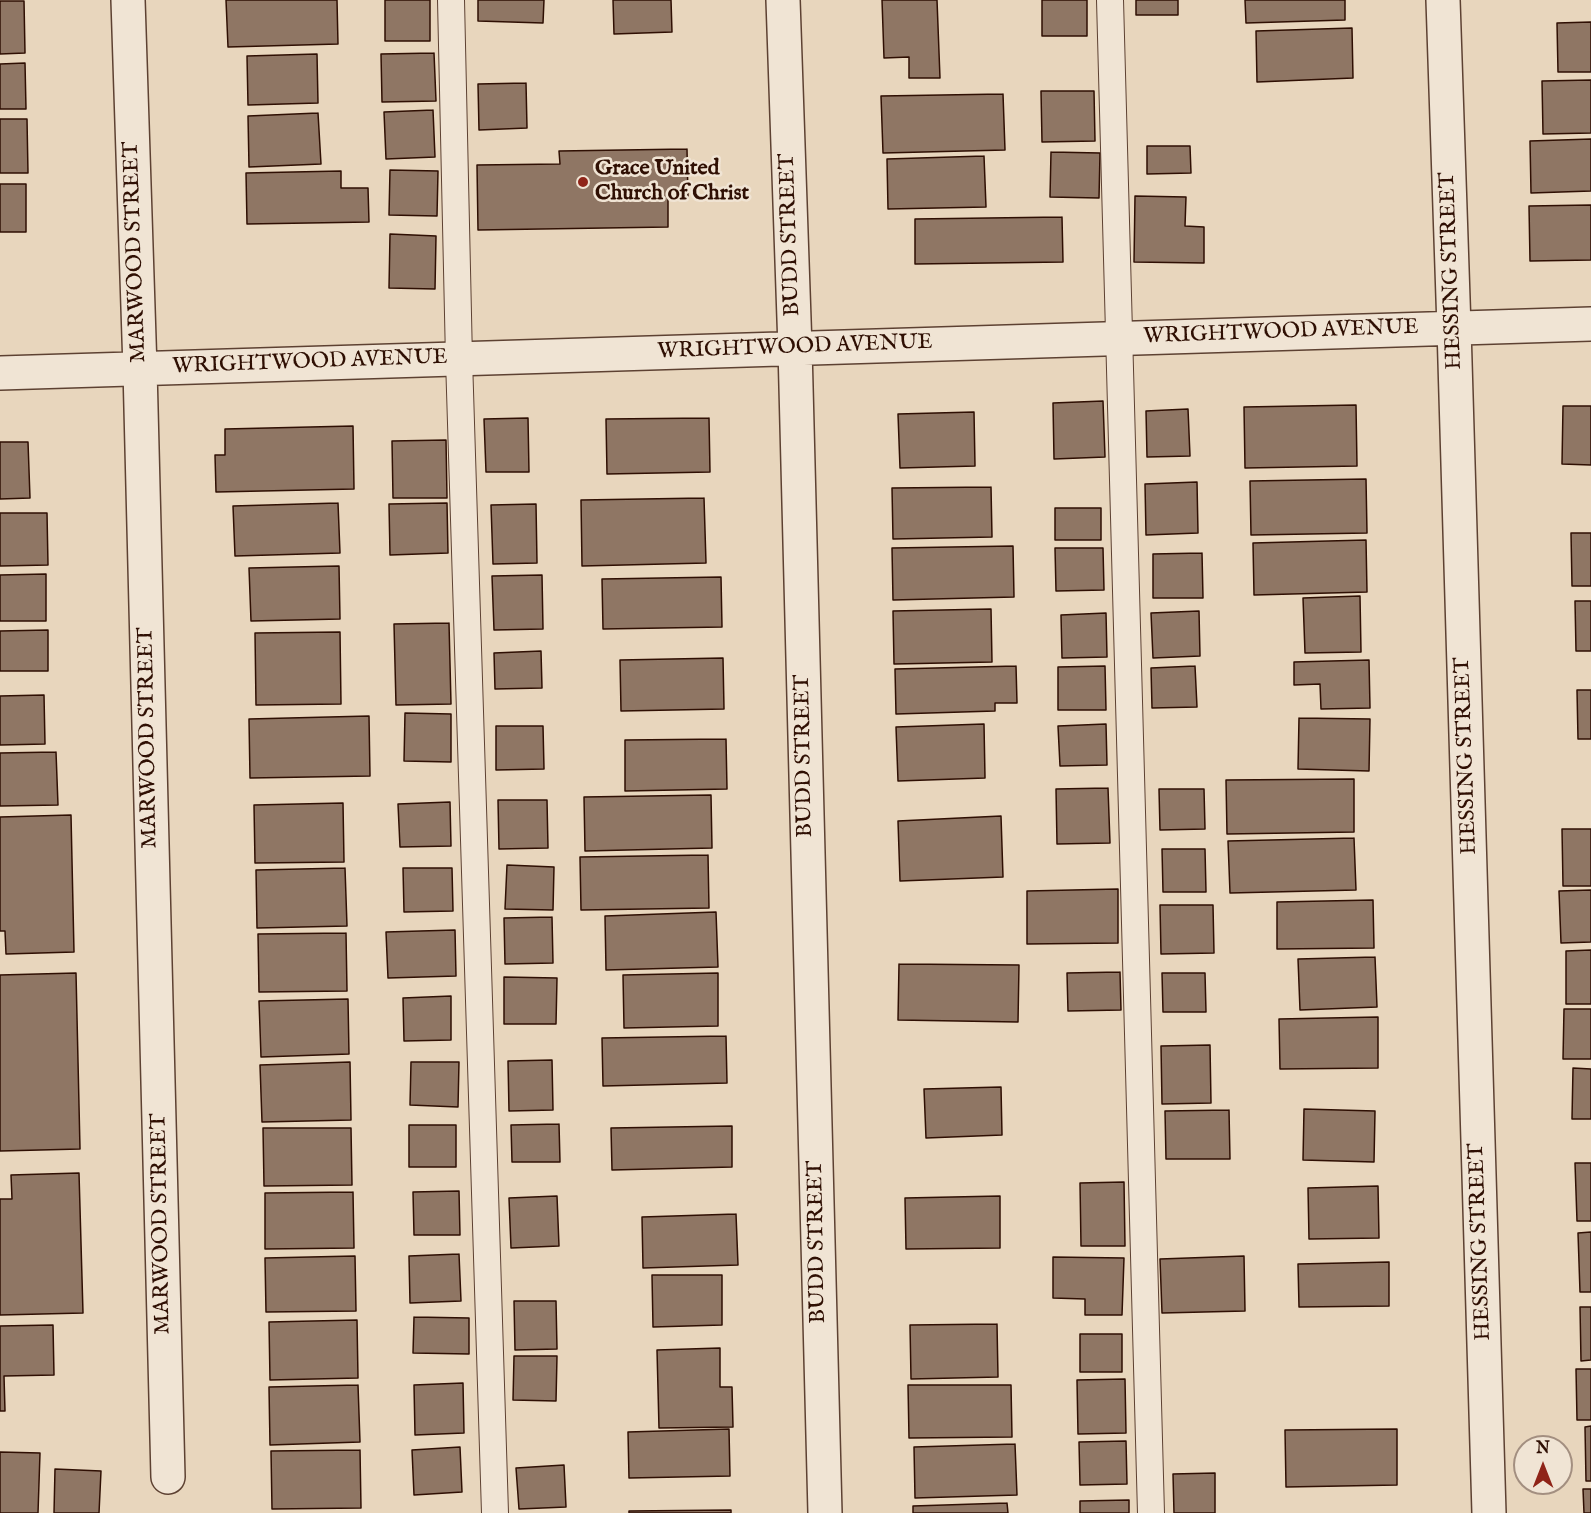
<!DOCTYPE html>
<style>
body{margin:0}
#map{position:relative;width:1591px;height:1513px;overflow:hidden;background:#e8d6bd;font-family:"IM FELL English",serif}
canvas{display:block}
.north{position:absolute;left:1513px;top:1435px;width:60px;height:60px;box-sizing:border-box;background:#f0e4d4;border:2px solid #a38f80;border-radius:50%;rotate:0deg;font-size:16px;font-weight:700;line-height:24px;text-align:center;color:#2f0f03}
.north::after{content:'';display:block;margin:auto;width:21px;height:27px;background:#8f2418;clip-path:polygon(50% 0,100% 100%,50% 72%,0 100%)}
</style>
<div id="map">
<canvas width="1591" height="1513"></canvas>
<div class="north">N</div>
</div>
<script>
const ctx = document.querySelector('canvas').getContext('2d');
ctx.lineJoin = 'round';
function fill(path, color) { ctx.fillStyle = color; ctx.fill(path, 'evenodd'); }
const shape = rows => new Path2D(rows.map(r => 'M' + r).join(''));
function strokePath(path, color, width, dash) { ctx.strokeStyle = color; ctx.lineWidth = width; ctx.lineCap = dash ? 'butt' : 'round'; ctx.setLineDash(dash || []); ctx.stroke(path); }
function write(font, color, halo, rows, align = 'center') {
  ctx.font = font + ' "IM FELL English",serif'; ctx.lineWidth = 5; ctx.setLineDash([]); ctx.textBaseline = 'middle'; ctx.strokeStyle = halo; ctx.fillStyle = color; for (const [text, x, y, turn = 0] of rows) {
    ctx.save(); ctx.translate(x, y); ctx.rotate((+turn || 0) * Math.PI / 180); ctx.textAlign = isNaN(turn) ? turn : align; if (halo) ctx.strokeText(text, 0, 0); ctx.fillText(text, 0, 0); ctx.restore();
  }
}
const building = shape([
 [226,0,337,0,338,44,228,47,226,0],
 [385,0,430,0,430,41,385,41,385,0],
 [478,0,544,0,543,23,478,21,478,0],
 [613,0,671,0,672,32,614,34,613,0],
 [882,0,937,0,940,78,909,78,909,57,884,58,882,0],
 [1042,0,1087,0,1087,36,1042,36,1042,0],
 [1136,0,1178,0,1178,15,1136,15,1136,0],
 [1245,0,1345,0,1345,20,1246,23,1245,0],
 [0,1,24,1,25,53,0,54,0,1],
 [1591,22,1591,72,1558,72,1557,23,1591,22],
 [1352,28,1353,78,1257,82,1256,31,1352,28],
 [434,53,436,101,382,102,381,54,434,53],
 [317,54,318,103,248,105,247,56,317,54],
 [25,63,26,109,0,109,0,64,25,63],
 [1591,80,1591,133,1543,134,1542,81,1591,80],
 [526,83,527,128,479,130,478,84,526,83],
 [1041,91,1094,91,1095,141,1042,142,1041,91],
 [1003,94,1005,150,883,153,881,96,1003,94],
 [433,110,435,157,386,159,384,112,433,110],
 [318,113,321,164,249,167,248,116,318,113],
 [0,119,27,119,28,173,0,173,0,119],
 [1591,139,1591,191,1531,193,1530,141,1591,139],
 [1147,146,1190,146,1191,173,1147,174,1147,146],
 [687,149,688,198,668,198,668,227,478,230,477,165,560,164,559,151,687,149],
 [1051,152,1100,153,1099,198,1050,197,1051,152],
 [984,156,986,207,888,209,887,159,984,156],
 [390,170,438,171,437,216,389,215,390,170],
 [341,171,341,188,368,188,369,222,247,224,246,173,341,171],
 [0,184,26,184,26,232,0,232,0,184],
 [1135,196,1186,197,1185,226,1204,227,1204,263,1134,262,1135,196],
 [1591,205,1591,260,1530,261,1529,206,1591,205],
 [1062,217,1063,262,915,264,915,219,1062,217],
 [390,234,436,236,435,289,389,288,390,234],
 [1103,401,1105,457,1054,459,1053,403,1103,401],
 [1356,405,1357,466,1245,468,1244,407,1356,405],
 [1563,406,1591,406,1591,465,1562,464,1563,406],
 [1188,409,1190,456,1147,457,1146,411,1188,409],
 [974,412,975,466,900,468,898,414,974,412],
 [528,418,529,472,486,472,484,419,528,418],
 [709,418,710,472,607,474,606,419,709,418],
 [353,426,354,489,216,492,215,455,225,455,225,429,353,426],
 [446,440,447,498,393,498,392,441,446,440],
 [0,442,28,442,30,498,0,499,0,442],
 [1366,479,1367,533,1251,535,1250,481,1366,479],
 [1197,482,1198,533,1146,535,1145,484,1197,482],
 [991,487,992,537,893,539,892,488,991,487],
 [704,498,706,563,582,566,581,500,704,498],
 [338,503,340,553,235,556,233,506,338,503],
 [447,503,448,553,390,555,389,504,447,503],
 [536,504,537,563,493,564,491,505,536,504],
 [1055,508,1101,508,1101,540,1055,540,1055,508],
 [0,513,47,513,48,565,0,566,0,513],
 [1571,533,1591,533,1591,586,1572,586,1571,533],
 [1366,540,1367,592,1254,595,1253,543,1366,540],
 [1013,546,1014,597,893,600,892,548,1013,546],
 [1055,548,1103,548,1104,590,1056,591,1055,548],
 [1202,553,1203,598,1153,598,1153,554,1202,553],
 [339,566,340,619,251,621,249,568,339,566],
 [46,574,46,621,0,621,0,575,46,574],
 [542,575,543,629,494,630,492,576,542,575],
 [721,577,722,627,603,629,602,579,721,577],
 [1360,596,1361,652,1305,653,1303,598,1360,596],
 [1575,601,1591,601,1591,651,1576,651,1575,601],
 [991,609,992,662,894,664,893,611,991,609],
 [1199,611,1200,656,1153,658,1151,613,1199,611],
 [1106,613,1107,657,1062,658,1061,615,1106,613],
 [449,623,451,704,396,705,394,624,449,623],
 [48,630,48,671,0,671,0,631,48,630],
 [340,632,341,704,256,705,255,633,340,632],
 [541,651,542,688,495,689,494,653,541,651],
 [723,658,724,709,621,711,620,660,723,658],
 [1369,660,1370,708,1321,709,1320,684,1294,685,1294,662,1369,660],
 [1016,666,1017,703,995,703,995,711,896,714,895,669,1016,666],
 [1105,666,1106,710,1058,710,1058,667,1105,666],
 [1195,666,1197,707,1152,708,1151,668,1195,666],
 [1577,690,1591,690,1591,739,1578,739,1577,690],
 [44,695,45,744,0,745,0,696,44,695],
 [405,713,451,714,451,762,404,761,405,713],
 [369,716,370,776,250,778,249,719,369,716],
 [1299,718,1370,719,1369,771,1298,769,1299,718],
 [984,724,985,778,898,781,896,727,984,724],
 [1106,724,1107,765,1060,766,1058,726,1106,724],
 [496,726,543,726,544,769,496,770,496,726],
 [726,739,727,789,625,791,625,740,726,739],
 [56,752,58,805,0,806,0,753,56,752],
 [1354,779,1354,832,1227,834,1226,780,1354,779],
 [1108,788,1110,843,1057,844,1056,789,1108,788],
 [1159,789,1204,789,1205,829,1160,830,1159,789],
 [711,795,712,848,585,851,584,797,711,795],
 [498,800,547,800,548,848,499,849,498,800],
 [450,802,451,846,400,847,398,804,450,802],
 [343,803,344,862,255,863,254,805,343,803],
 [71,815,74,952,6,954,5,931,0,931,0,817,71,815],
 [1001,816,1003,877,900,881,898,821,1001,816],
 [1562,829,1591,829,1591,886,1563,886,1562,829],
 [1354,838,1356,890,1230,893,1228,841,1354,838],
 [1162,849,1205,849,1206,892,1163,892,1162,849],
 [708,855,709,908,581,910,580,857,708,855],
 [507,865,554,867,553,910,505,909,507,865],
 [345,868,347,926,257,928,256,870,345,868],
 [403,868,452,868,453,911,404,912,403,868],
 [1118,889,1118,943,1027,944,1027,891,1118,889],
 [1591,890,1591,942,1561,943,1559,891,1591,890],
 [1373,900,1374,948,1277,949,1277,902,1373,900],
 [1160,905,1213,905,1214,953,1161,954,1160,905],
 [716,912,718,967,606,970,605,916,716,912],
 [552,917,553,963,505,964,504,918,552,917],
 [455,930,456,976,388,978,386,932,455,930],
 [346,933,347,991,259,992,258,934,346,933],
 [1591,950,1591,1004,1566,1004,1566,951,1591,950],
 [1375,957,1377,1007,1300,1010,1298,959,1375,957],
 [899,964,1019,965,1018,1022,898,1020,899,964],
 [1120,972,1121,1010,1068,1011,1067,973,1120,972],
 [76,973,80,1149,0,1151,0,975,76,973],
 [718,973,718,1026,624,1028,623,975,718,973],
 [1162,973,1205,973,1206,1012,1163,1012,1162,973],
 [504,977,557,978,556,1024,504,1024,504,977],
 [451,996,451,1040,404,1041,403,998,451,996],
 [348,999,349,1054,261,1057,259,1001,348,999],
 [1564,1009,1591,1009,1591,1059,1563,1059,1564,1009],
 [1378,1017,1378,1068,1280,1069,1279,1019,1378,1017],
 [726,1036,727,1083,603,1086,602,1038,726,1036],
 [1210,1045,1211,1103,1162,1104,1161,1046,1210,1045],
 [552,1060,553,1110,509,1111,508,1061,552,1060],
 [350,1062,351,1120,262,1122,260,1065,350,1062],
 [411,1062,459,1062,458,1107,410,1105,411,1062],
 [1573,1068,1591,1069,1591,1119,1572,1119,1573,1068],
 [1001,1087,1002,1135,926,1138,924,1089,1001,1087],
 [1304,1109,1375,1111,1374,1162,1303,1160,1304,1109],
 [1229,1110,1230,1159,1166,1159,1165,1111,1229,1110],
 [559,1124,560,1162,512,1162,511,1125,559,1124],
 [409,1125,456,1125,456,1167,409,1167,409,1125],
 [732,1126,732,1167,612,1170,611,1128,732,1126],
 [263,1128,351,1128,352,1185,264,1186,263,1128],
 [1575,1163,1591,1163,1591,1221,1577,1221,1575,1163],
 [79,1173,83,1313,0,1315,0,1199,12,1199,11,1175,79,1173],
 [1124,1182,1125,1246,1081,1246,1080,1183,1124,1182],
 [1378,1186,1379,1238,1309,1239,1308,1188,1378,1186],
 [459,1191,460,1235,414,1235,413,1192,459,1191],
 [353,1192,354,1248,265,1249,265,1193,353,1192],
 [557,1196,559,1246,511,1248,509,1198,557,1196],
 [1000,1196,1000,1248,906,1249,905,1198,1000,1196],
 [736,1214,738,1265,643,1268,642,1217,736,1214],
 [1591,1232,1591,1292,1580,1292,1578,1233,1591,1232],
 [459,1254,461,1301,410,1303,409,1256,459,1254],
 [355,1256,356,1311,266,1312,265,1258,355,1256],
 [1244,1256,1245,1311,1162,1313,1160,1259,1244,1256],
 [1053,1257,1124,1258,1122,1315,1085,1315,1085,1299,1053,1298,1053,1257],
 [1389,1262,1389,1306,1299,1307,1298,1264,1389,1262],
 [652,1275,722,1275,722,1325,653,1327,652,1275],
 [514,1301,556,1301,557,1349,515,1350,514,1301],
 [1580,1307,1591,1307,1591,1360,1581,1361,1580,1307],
 [414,1317,469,1318,469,1354,413,1353,414,1317],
 [357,1320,358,1378,270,1380,269,1322,357,1320],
 [997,1324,998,1377,911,1379,910,1325,997,1324],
 [53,1325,54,1375,4,1376,5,1411,0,1411,0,1326,53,1325],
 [1080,1334,1122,1334,1122,1372,1080,1372,1080,1334],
 [720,1348,720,1387,732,1387,733,1427,659,1428,657,1350,720,1348],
 [514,1356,557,1356,556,1401,513,1400,514,1356],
 [1576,1369,1591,1369,1591,1420,1577,1420,1576,1369],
 [1125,1379,1126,1433,1078,1434,1077,1380,1125,1379],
 [463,1383,464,1433,415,1435,414,1385,463,1383],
 [358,1385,360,1442,270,1445,269,1387,358,1385],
 [908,1385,1011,1385,1012,1437,909,1438,908,1385],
 [1591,1426,1591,1481,1586,1481,1585,1427,1591,1426],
 [729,1429,730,1476,629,1478,628,1432,729,1429],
 [1397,1429,1397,1485,1286,1487,1285,1430,1397,1429],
 [1126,1441,1127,1484,1080,1485,1079,1442,1126,1441],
 [1015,1444,1017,1495,915,1498,914,1447,1015,1444],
 [460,1447,462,1492,414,1495,412,1450,460,1447],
 [360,1450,361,1508,272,1509,271,1451,360,1450],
 [0,1452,40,1453,38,1513,0,1513,0,1452],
 [564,1465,566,1507,519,1509,516,1468,564,1465],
 [55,1469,101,1471,99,1513,54,1513,55,1469],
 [1215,1473,1215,1513,1174,1513,1173,1474,1215,1473],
 [1583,1489,1591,1489,1591,1513,1584,1513,1583,1489],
 [1129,1500,1129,1513,1080,1513,1080,1501,1129,1500],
 [1007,1503,1008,1513,913,1513,913,1506,1007,1503],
 [731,1510,731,1513,629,1513,629,1511,731,1510]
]);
fill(building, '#8f7664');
strokePath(building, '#2f0f03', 1.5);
const lane = shape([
 [451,0,459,359,495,1513],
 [1110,0,1151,1513]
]);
const street = shape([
 [128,0,140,369,168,1477],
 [783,0,795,348,825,1513],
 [1443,0,1454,328,1489,1513],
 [0,373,1591,324]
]);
strokePath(lane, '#5d4132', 28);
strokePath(street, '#5d4132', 36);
strokePath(lane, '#f0e4d4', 26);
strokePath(street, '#f0e4d4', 33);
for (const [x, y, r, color] of [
 [583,182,6,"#8f2418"]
]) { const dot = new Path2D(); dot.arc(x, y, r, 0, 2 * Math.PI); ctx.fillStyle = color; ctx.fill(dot); strokePath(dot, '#f0e4d4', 2); }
write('bold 22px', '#2f0f03', '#f0e4d4', [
 ["Grace United",595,169],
 ["Church of Christ",595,194]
], 'left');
write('22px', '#2f0f03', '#f0e4d4', [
 ["BUDD STREET",791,235,-92],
 ["MARWOOD STREET",136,252,-92],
 ["HESSING STREET",1452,271,-92],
 ["WRIGHTWOOD AVENUE",1281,333,-2],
 ["WRIGHTWOOD AVENUE",795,348,-2],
 ["WRIGHTWOOD AVENUE",310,363,-2],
 ["MARWOOD STREET",149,738,-91],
 ["BUDD STREET",805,756,-91],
 ["HESSING STREET",1467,756,-92],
 ["MARWOOD STREET",162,1224,-91],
 ["BUDD STREET",818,1242,-91],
 ["HESSING STREET",1481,1242,-92]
]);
</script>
